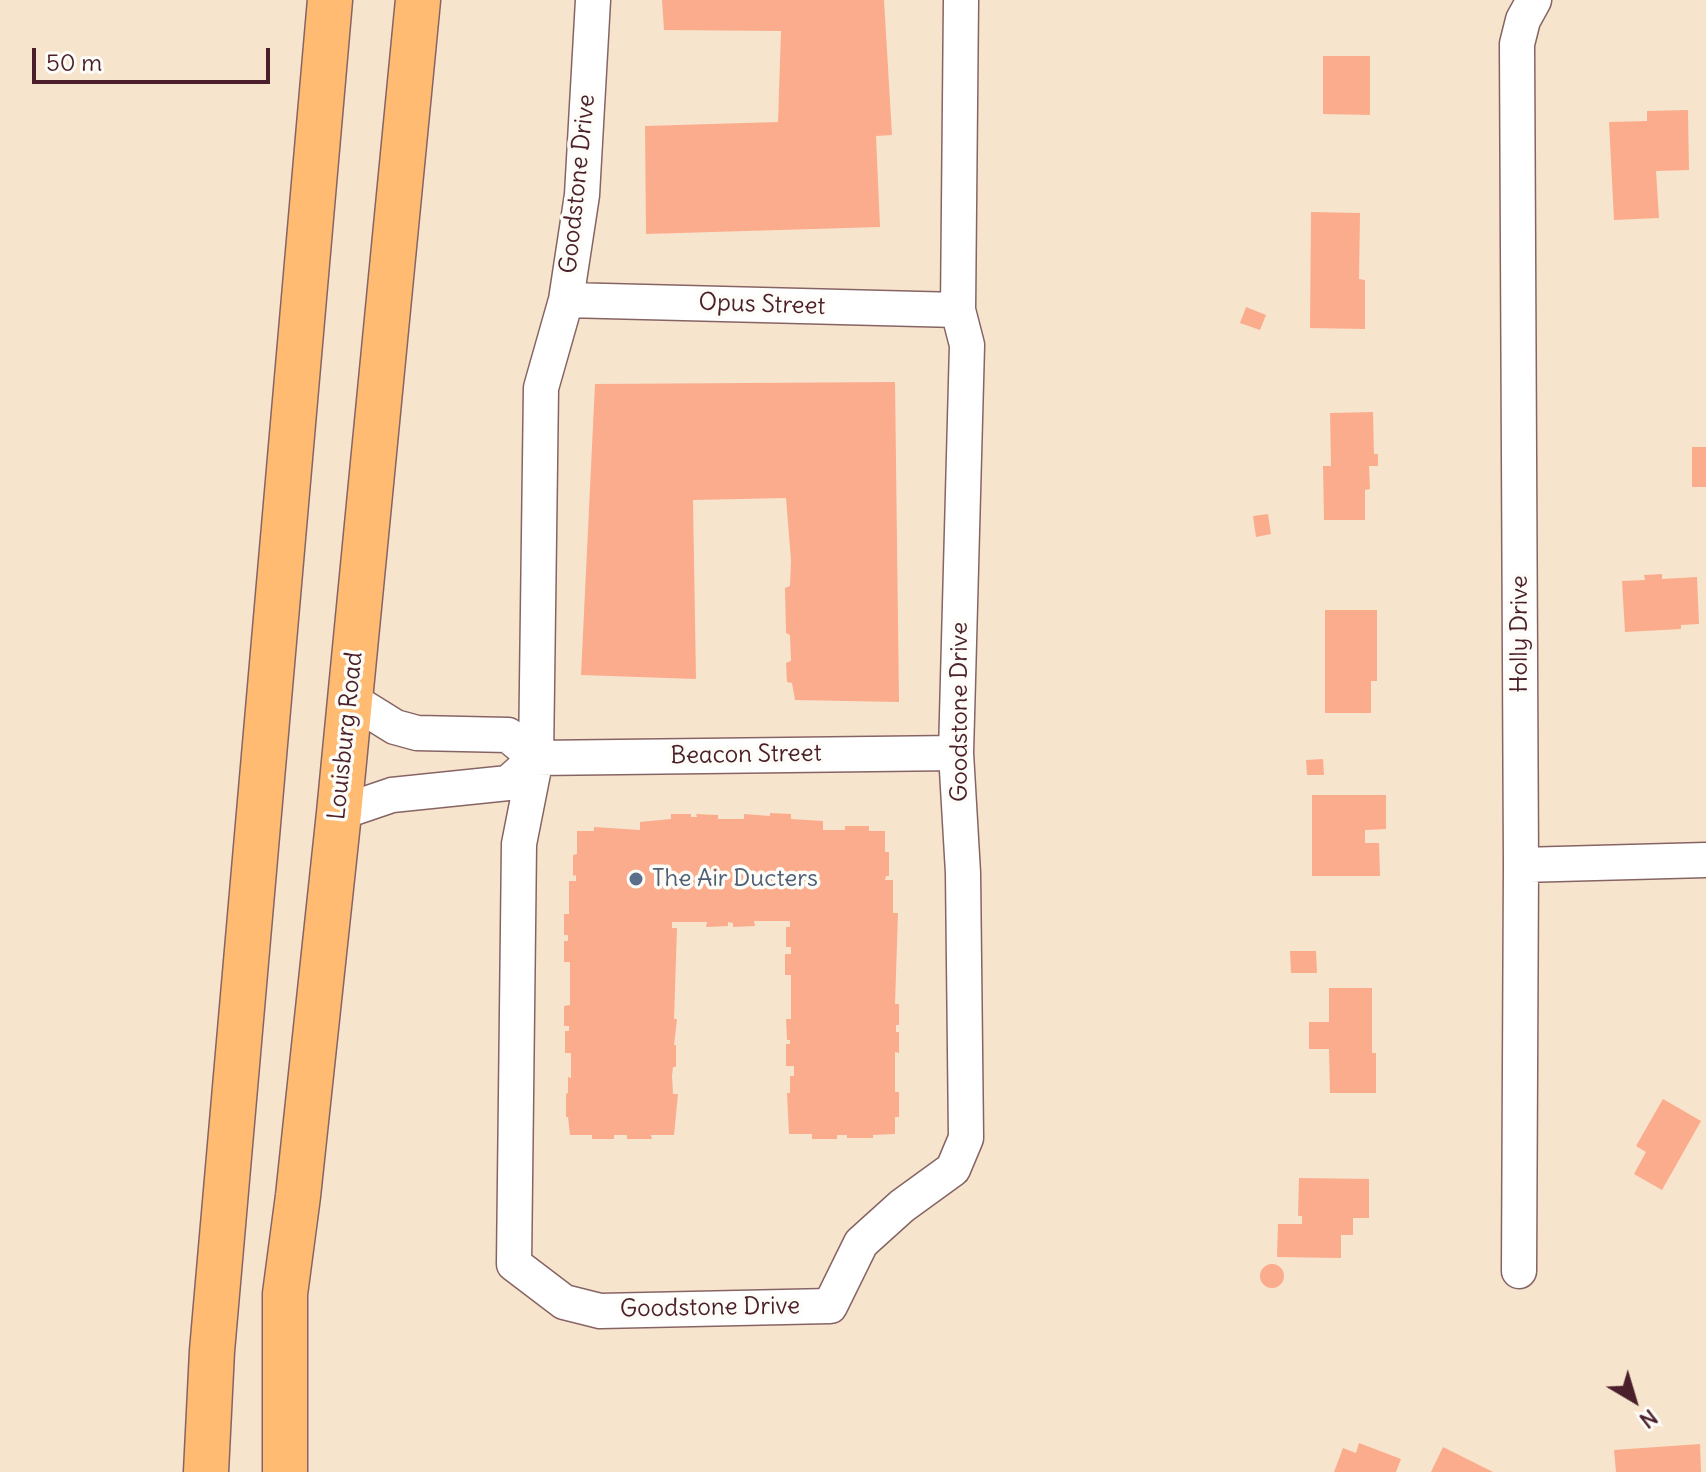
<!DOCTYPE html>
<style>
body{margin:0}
#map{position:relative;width:1706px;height:1472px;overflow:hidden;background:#f7e4cd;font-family:Delius,sans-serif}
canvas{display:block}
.north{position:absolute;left:1594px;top:1360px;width:80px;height:80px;-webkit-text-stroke:6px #fdfcf7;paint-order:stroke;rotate:142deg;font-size:22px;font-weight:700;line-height:32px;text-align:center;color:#4a1f2b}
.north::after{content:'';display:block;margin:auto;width:28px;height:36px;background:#4a1f2b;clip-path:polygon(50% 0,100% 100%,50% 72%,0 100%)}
.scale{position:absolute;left:32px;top:48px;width:238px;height:36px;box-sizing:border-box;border:4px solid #4a1f2b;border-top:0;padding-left:10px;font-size:24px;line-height:28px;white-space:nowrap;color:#4a1f2b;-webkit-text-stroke:6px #fdfcf7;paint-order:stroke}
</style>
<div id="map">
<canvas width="1706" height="1472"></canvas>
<div class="north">N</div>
<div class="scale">50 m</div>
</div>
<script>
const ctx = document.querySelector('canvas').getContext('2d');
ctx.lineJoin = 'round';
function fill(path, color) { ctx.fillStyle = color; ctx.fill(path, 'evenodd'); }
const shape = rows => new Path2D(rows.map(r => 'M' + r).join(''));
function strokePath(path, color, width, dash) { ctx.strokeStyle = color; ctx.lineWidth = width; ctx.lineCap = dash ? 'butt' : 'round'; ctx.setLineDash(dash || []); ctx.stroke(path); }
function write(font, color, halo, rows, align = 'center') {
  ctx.font = font + ' Delius,sans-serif'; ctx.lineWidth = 7; ctx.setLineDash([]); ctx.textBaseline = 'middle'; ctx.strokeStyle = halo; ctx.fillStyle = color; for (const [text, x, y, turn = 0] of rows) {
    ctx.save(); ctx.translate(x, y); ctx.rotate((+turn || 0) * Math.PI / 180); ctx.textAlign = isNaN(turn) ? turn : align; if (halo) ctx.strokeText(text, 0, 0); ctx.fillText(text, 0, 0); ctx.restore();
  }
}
fill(shape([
 [662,0,884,0,892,135,876,136,880,227,646,234,645,126,778,122,781,31,664,30],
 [1323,56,1370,56,1370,115,1323,114],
 [1688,110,1689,170,1656,171,1659,218,1614,220,1609,122,1647,121,1647,111],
 [1311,212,1360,213,1359,279,1365,280,1365,329,1310,328],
 [1246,307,1266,315,1260,330,1240,323],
 [895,382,899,702,795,700,792,683,787,682,786,663,791,661,790,635,786,633,785,588,790,586,791,560,786,498,693,500,696,679,581,675,595,384],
 [1373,412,1374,454,1378,454,1378,466,1369,466,1370,489,1365,490,1365,520,1324,520,1323,466,1331,466,1330,413],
 [1692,447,1706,447,1706,487,1692,487],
 [1268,514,1271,534,1256,537,1253,516],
 [1662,574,1662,579,1697,577,1699,624,1681,625,1681,629,1625,632,1622,581,1645,580,1644,575],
 [1325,610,1377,610,1377,681,1371,681,1371,713,1325,713],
 [1323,759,1324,775,1307,775,1306,760],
 [1312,795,1386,795,1386,829,1365,830,1365,843,1379,843,1380,876,1312,876],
 [770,813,791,814,791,819,823,821,823,830,845,830,845,826,869,826,869,831,885,831,885,852,889,852,889,876,886,876,885,880,893,880,893,913,898,913,895,1004,899,1004,899,1025,896,1025,896,1032,899,1032,899,1053,895,1052,895,1092,899,1092,899,1117,895,1117,895,1134,873,1135,873,1138,847,1138,847,1135,837,1135,837,1139,812,1139,812,1134,789,1134,787,1093,790,1093,790,1076,794,1076,794,1066,786,1066,786,1044,790,1044,790,1040,787,1040,786,1019,791,1019,791,975,785,975,785,954,791,954,791,947,786,947,786,927,790,927,790,921,754,921,755,926,733,927,733,923,728,922,728,926,706,927,707,922,672,922,672,928,677,928,674,1019,677,1019,674,1045,676,1045,676,1067,673,1067,672,1076,673,1094,678,1094,674,1135,651,1135,652,1139,627,1139,627,1135,614,1135,614,1139,592,1139,592,1135,570,1135,568,1117,566,1117,566,1094,568,1093,568,1077,571,1078,571,1053,565,1053,565,1031,569,1031,569,1026,564,1026,564,1006,570,1005,570,962,564,962,564,941,568,941,568,935,564,935,564,914,569,914,569,881,576,881,576,875,573,876,573,855,577,854,577,831,594,831,594,827,640,830,640,822,671,819,671,814,691,814,691,817,697,817,696,814,718,815,718,819,744,819,744,814,770,816],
 [1290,951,1316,951,1317,973,1291,973],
 [1329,988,1372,988,1372,1053,1376,1053,1376,1093,1330,1093,1329,1049,1309,1049,1309,1022,1329,1022],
 [1663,1099,1701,1121,1662,1190,1634,1174,1646,1152,1636,1146],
 [1299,1178,1369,1179,1369,1218,1353,1218,1353,1235,1341,1235,1341,1258,1277,1257,1278,1224,1302,1224,1302,1216,1298,1216],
 '1260 1276a12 12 0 1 1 24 0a12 12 0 1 1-24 0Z',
 [1359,1443,1401,1459,1396,1472,1334,1472,1343,1448,1356,1453],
 [1700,1444,1701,1472,1616,1472,1614,1450],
 [1443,1447,1493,1472,1431,1472]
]), '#fbac8d');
const minor = shape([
 [593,0,582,195,566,300,541,388,536,758,519,844,514,1264,564,1302,600,1311,830,1306,861,1243,902,1206,953,1169,966,1138,963,873,956,753,967,345,958,310,961,0],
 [566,300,958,310],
 [350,699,395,727,417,733,508,735,536,758,956,753],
 [339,813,392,795,508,783,536,758],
 [1521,865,1706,860],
 [1519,1271,1521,865,1517,44,1523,20,1534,0]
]);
const trunk = shape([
 [206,1472,212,1351,330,0],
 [285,1472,285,1294,298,1196,339,813,418,0]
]);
strokePath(minor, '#876464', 37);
strokePath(trunk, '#876464', 47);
strokePath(minor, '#fff', 34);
strokePath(trunk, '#ffbb71', 44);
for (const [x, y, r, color] of [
 [636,879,8,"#5c6f8a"]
]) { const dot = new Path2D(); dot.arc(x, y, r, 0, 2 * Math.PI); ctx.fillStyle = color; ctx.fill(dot); strokePath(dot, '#fdfcf7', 3); }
write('24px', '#4a1f2b', '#fdfcf7', [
 ["Goodstone Drive",578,184,-84],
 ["Opus Street",762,305,2],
 ["Holly Drive",1520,634,-90],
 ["Goodstone Drive",960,712,-90],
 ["Louisburg Road",346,736,-84],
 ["Beacon Street",746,755,-1],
 ["Goodstone Drive",710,1308,-1]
]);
write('24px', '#4e5e75', '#fdfcf7', [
 ["The Air Ducters",652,879]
], 'left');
</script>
